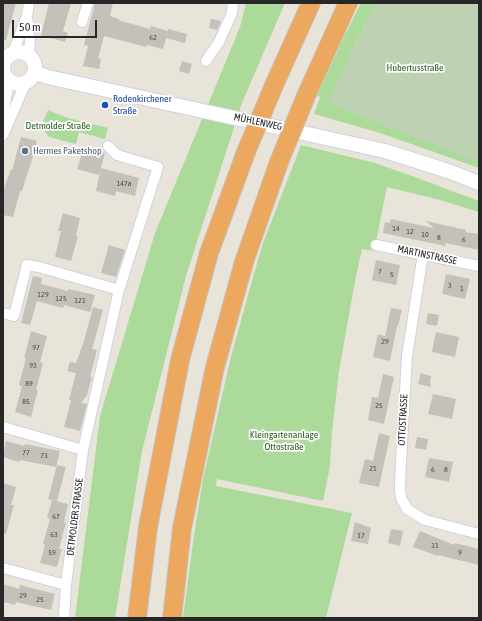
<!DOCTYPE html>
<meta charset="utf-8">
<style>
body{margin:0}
#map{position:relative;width:482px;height:621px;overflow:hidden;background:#e9e4da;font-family:"Asap Condensed",sans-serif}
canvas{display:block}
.frame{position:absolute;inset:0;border:4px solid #272727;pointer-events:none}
.scale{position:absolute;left:12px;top:20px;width:85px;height:18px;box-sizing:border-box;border:2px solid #272727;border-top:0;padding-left:5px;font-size:12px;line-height:14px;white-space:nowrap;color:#272727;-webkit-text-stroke:3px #fff;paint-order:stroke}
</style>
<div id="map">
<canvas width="482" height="621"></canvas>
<div class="frame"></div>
<div class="scale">50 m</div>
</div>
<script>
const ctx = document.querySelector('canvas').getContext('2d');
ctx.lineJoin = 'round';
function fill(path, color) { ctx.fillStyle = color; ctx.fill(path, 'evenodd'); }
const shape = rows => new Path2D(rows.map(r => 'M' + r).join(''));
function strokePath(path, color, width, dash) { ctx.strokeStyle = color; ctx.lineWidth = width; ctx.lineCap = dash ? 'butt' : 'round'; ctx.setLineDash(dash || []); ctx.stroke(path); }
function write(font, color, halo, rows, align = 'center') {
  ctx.font = font + ' "Asap Condensed",sans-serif'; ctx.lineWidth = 3.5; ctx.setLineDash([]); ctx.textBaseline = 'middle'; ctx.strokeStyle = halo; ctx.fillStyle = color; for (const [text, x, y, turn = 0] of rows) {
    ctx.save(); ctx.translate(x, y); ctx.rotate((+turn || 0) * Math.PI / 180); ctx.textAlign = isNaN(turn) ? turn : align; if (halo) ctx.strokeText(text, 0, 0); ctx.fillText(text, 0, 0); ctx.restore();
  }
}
fill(shape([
 [246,3,285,3,242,103,186,276,142,451,115,618,75,618,100,416,155,233,240,27],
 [361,3,377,3,350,54,479,162,479,168,380,133,314,114,320,97,317,96,342,41],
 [48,110,68,118,108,128,105,139,79,132,76,144,49,137,41,127],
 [301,145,375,163,412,176,479,201,479,212,440,200,387,187,374,251,362,249,355,281,339,371,332,433,330,466,323,501,217,479,216,486,352,513,326,618,183,618,193,542,203,479,230,361,246,302,263,243]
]), '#acda9b');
fill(shape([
 [377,3,479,3,479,162,328,103,350,54]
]), '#bfd1b3');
fill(shape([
 [3,3,16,3,6,40,3,40],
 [49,3,71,3,63,31,68,33,65,42,41,35],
 [95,3,113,3,110,16,119,19,118,20,150,29,151,26,168,31,163,49,147,45,146,47,104,36,98,58,101,59,99,69,83,66,88,46,84,45],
 [211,19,221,21,217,30,209,28],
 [168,29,187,34,185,43,166,38],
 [182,61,192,64,189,74,179,71],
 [21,137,37,141,35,147,44,149,43,153,34,153,22,191,20,191,13,217,3,215,3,191,11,169,12,170],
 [84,147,105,153,99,175,77,169],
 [101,168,139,178,135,196,116,191,115,196,96,191],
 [63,213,80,218,76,235,78,236,71,261,55,257,61,231,58,231],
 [391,219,434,228,426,221,466,230,466,232,479,234,479,250,445,243,445,246,383,233,385,222,390,223],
 [109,245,125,250,116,277,101,273],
 [376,260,400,265,396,285,372,280],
 [446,274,470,279,465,299,442,294],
 [33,276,42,278,41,284,68,291,68,289,95,295,90,312,64,305,63,308,37,301,30,325,21,323],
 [93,307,103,310,92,349,97,350,90,377,92,377,87,395,81,403,87,404,80,431,64,427,71,400,69,400,76,373,67,371,70,362,76,363,84,341],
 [391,308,402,310,398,326,397,326,390,361,373,357,378,334,385,336],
 [428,313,439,315,437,326,426,324],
 [31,331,47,336,40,362,43,363,36,390,38,390,31,417,15,412,22,386,19,385,26,358,24,358],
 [436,332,459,337,455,357,432,352],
 [421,373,431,376,430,381,431,387,418,384],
 [383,374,394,377,384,424,368,420,372,397,378,398],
 [433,394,456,399,452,419,428,414],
 [379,433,390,436,379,487,359,483,365,459,373,461],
 [417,437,428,439,426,450,415,448],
 [6,441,24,446,25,444,60,451,56,467,20,460,19,462,3,457],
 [429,458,453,462,449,482,425,477],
 [57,465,66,467,57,501,48,499],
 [3,483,16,487,11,505,14,505,6,534,3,533],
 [52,500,68,504,64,522,66,523,59,549,62,549,57,567,40,563,45,545,43,544,50,519,47,518],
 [355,522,371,528,368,544,351,541],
 [391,529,403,531,400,546,388,543],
 [420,531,454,545,455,543,479,549,479,565,438,555,438,556,413,547],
 [3,584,19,589,20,585,55,594,51,610,16,602,15,605,3,602]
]), '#c4c0ba');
const street = shape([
 [29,3,27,16,30,41,29,56],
 [82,22,88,3],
 [13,53,26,18],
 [206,61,219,42,232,13,233,3],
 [3,116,9,80],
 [3,135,26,82],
 [376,245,479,266],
 [423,254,407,356,401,462,400,489,401,498,407,509,425,520,479,534],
 [3,313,14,316,27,265,39,267,119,290],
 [3,427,83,450],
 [3,568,66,585],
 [64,618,66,585,83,450,119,290,158,167,117,155,108,146]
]);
const secondary = shape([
 '3 68a16 16 0 1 1 32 0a16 16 0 1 1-32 0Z',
 [34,72,48,77,385,151,448,171,479,183]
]);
const highway = shape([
 [275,83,311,3],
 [306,96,348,3],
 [137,618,148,527,180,360,209,253,246,152],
 [172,618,182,528,215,367,244,262,279,162]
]);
strokePath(street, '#d0d1df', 12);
strokePath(secondary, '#d0d1df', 16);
strokePath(highway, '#c3c3c3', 20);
strokePath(street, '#fff', 10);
strokePath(secondary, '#fff', 14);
strokePath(highway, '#eda860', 18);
const highwayBridge = shape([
 [246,152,275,83],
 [279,162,306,96]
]);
strokePath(highwayBridge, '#c3c3c3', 20, []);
strokePath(highwayBridge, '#eda860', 18);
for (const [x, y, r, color] of [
 [105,105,4,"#1a4fb4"],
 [25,151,4,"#5c6f8a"]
]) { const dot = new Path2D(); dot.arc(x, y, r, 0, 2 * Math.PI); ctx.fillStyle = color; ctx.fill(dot); strokePath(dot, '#fff', 1.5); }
write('8px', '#4e4d4c', null, [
 ["62",153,37],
 ["147a",124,183],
 ["14",396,228],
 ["12",410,231],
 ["10",425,234],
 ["8",439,237],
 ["6",464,239],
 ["7",380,271],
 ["5",392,274],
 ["3",450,285],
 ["1",462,288],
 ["129",43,294],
 ["125",61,298],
 ["121",80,300],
 ["29",385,341],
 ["97",36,347],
 ["93",33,365],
 ["89",29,383],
 ["85",26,401],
 ["25",379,405],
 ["77",26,452],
 ["73",44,455],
 ["21",373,468],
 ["6",433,469],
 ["8",446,469],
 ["67",56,516],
 ["63",54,534],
 ["17",361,535],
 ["11",435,545],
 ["59",52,552],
 ["9",460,552],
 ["29",23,595],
 ["25",40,599]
]);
write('10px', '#285c20', '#fff', [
 ["Hubertusstraße",415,68],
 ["Detmolder Straße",58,126],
 ["Kleingartenanlage",284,435],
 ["Ottostraße",284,447]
]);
write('10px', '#164399', '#fff', [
 ["Rodenkirchener",113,99],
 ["Straße",113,111]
], 'left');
write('10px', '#272727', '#fff', [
 ["MÜHLENWEG",258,122,12],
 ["MARTINSTRASSE",427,255,12],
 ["OTTOSTRASSE",403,420,-87],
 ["DETMOLDER STRASSE",75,517,-83]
]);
write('10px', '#4e5e75', '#fff', [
 ["Hermes Paketshop",33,151]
], 'left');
</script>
